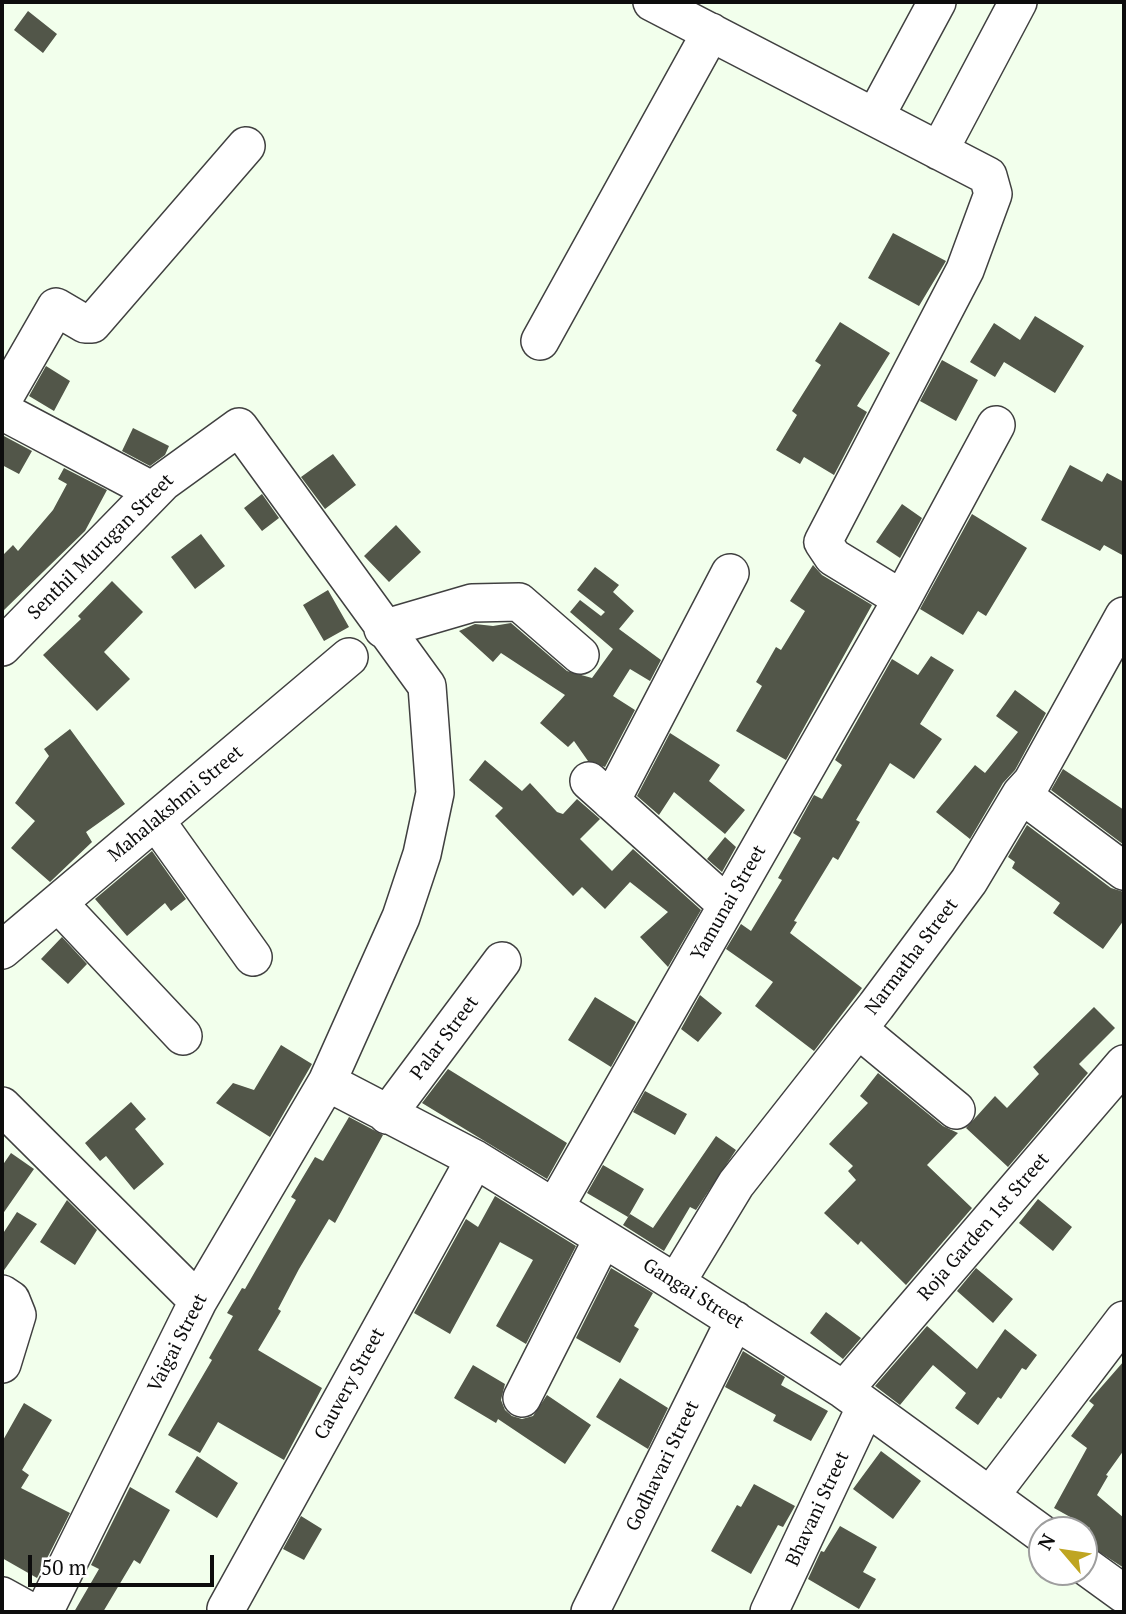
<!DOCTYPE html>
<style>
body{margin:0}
#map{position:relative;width:1126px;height:1614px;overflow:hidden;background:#f2ffec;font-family:"PT Serif",serif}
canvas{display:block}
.frame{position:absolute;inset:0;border:4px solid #0d0d0d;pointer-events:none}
.north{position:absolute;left:1028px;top:1516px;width:70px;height:70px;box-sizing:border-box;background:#fff;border:2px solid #9e9e9e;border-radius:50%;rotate:299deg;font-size:19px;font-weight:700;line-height:28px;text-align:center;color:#0d0d0d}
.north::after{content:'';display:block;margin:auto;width:24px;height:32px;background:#bfa522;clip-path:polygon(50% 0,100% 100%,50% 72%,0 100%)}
.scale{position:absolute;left:28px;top:1555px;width:186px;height:32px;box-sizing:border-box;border:4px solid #0d0d0d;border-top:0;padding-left:9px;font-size:21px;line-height:24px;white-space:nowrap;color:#0d0d0d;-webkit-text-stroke:5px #fff;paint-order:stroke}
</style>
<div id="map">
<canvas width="1126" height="1614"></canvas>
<div class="frame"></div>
<div class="north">N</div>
<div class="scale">50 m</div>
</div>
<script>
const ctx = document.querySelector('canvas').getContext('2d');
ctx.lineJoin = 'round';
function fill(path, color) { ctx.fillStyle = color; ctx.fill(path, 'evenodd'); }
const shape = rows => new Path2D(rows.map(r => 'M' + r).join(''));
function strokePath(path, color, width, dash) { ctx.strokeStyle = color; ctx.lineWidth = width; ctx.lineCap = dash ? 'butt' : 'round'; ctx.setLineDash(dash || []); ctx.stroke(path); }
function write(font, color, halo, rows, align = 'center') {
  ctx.font = font + ' "PT Serif",serif'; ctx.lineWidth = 7; ctx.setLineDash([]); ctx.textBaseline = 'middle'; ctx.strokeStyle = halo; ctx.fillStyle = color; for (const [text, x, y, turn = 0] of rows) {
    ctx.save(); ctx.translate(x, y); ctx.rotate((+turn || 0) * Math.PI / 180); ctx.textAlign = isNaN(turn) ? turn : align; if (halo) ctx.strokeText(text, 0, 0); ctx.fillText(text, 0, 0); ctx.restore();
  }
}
fill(shape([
 [28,11,57,34,43,53,14,30],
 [893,233,946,261,919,306,868,278],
 [1035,316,1084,346,1055,393,1004,362,995,377,970,362,994,323,1020,340],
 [840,322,890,353,857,406,867,412,834,475,804,457,800,464,776,450,797,415,792,411,821,365,815,361],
 [942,360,978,380,956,421,920,401],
 [46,366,70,381,54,411,29,396],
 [133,428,169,446,165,455,150,466,122,451],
 [2,435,32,451,19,474,2,465],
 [333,454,356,485,325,509,301,477],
 [1070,465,1102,482,1107,473,1124,482,1124,556,1104,545,1100,551,1041,520],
 [64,468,107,490,85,531,2,612,2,556,13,545,18,551,53,510,67,484,58,479],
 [262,494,279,518,262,531,244,508],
 [902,504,922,518,900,558,876,542],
 [972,514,1027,548,986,616,978,611,963,635,920,609],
 [396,525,421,552,389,582,364,556],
 [201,534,225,566,195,589,171,557],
 [813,565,822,575,872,605,786,760,736,731,762,686,756,682,776,647,781,650,805,611,790,601],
 [595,567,619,585,613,592,634,611,619,629,661,660,650,681,630,669,613,696,635,710,605,767,588,761,574,741,568,747,540,723,565,695,501,653,493,662,459,631,475,624,493,626,511,623,567,671,592,678,613,649,570,612,580,600,601,616,605,612,577,590],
 [112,581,143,612,104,652,130,679,97,711,43,655,81,619,78,616],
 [328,590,349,627,324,641,303,605],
 [931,656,954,670,920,724,942,739,914,779,890,763,856,820,860,822,838,860,833,857,794,921,797,922,790,933,862,988,814,1051,755,1006,773,982,726,949,741,924,751,931,782,880,778,878,801,838,793,833,814,795,822,799,842,765,835,760,892,659,918,675],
 [1015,690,1046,713,1015,770,1003,783,970,839,936,812,975,765,985,773,1018,732,996,716],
 [70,729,125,804,86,832,92,842,50,882,11,848,35,821,15,803,49,756,44,749],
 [670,733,720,765,709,781,745,810,725,834,674,792,659,815,637,796],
 [485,760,522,791,530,783,557,812,563,814,577,799,600,819,580,839,612,871,633,849,701,910,668,967,640,937,668,912,630,882,605,909,582,887,573,896,495,816,503,808,469,780],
 [1063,769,1124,810,1124,845,1051,790],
 [1027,825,1111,888,1124,892,1124,920,1103,949,1053,913,1060,903,1012,868,1015,862,1008,857],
 [725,837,736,847,722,872,707,859],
 [152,851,186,899,171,911,165,903,127,936,95,899],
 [62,937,87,964,68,984,41,959],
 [700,995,722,1013,698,1042,681,1029],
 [595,997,636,1022,611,1067,568,1040],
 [1094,1007,1115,1028,1079,1064,1088,1073,1008,1167,966,1128,995,1096,1007,1108,1039,1074,1033,1067],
 [281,1045,312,1064,270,1137,216,1103,233,1083,254,1090],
 [448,1069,567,1143,547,1179,422,1103],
 [878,1073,943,1126,958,1133,927,1165,972,1208,906,1285,861,1241,858,1245,824,1213,856,1180,848,1171,853,1166,829,1144,868,1103,860,1096],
 [645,1091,687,1114,675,1135,633,1112],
 [131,1102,146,1119,135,1129,164,1164,134,1190,106,1156,100,1161,85,1143],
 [349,1117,383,1135,335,1223,329,1219,299,1269,278,1309,281,1311,258,1350,322,1388,284,1460,218,1422,200,1453,168,1435,212,1360,209,1358,233,1316,227,1313,242,1288,245,1289,296,1200,291,1197,315,1157,323,1161],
 [716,1136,736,1150,696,1210,690,1207,664,1251,623,1225,630,1214,653,1228],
 [11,1153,34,1169,2,1215,2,1166],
 [603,1165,644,1189,628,1217,587,1193],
 [495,1196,576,1246,526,1344,496,1326,533,1260,500,1242,450,1334,414,1313,466,1219,478,1227],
 [1038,1199,1072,1227,1053,1251,1019,1223],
 [67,1200,97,1230,75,1265,40,1242],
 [17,1212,37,1224,2,1273,2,1235],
 [611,1268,653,1293,634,1326,639,1329,620,1363,576,1338],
 [976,1268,1013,1299,993,1323,957,1291],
 [826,1312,861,1338,843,1359,810,1333],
 [927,1326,977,1369,1005,1329,1037,1355,1026,1370,1022,1368,1001,1399,998,1397,978,1425,955,1408,966,1393,933,1365,900,1405,875,1386],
 [743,1351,785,1377,781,1385,828,1411,811,1441,773,1421,776,1415,725,1387],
 [1124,1361,1124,1450,1106,1475,1108,1476,1097,1495,1124,1518,1124,1568,1087,1544,1093,1535,1088,1532,1090,1528,1054,1508,1087,1448,1071,1436,1094,1405,1089,1401],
 [473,1365,505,1384,501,1400,505,1410,512,1416,522,1419,533,1416,547,1395,591,1425,565,1464,498,1419,496,1423,454,1398],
 [620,1378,668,1408,648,1449,596,1417],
 [24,1403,52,1420,22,1470,29,1475,21,1488,70,1513,37,1578,2,1558,2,1442],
 [881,1451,921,1481,893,1519,853,1489],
 [197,1456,238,1483,217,1518,175,1492],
 [754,1484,795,1506,783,1527,778,1525,751,1574,711,1551,737,1505,741,1507],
 [130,1487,170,1510,140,1564,134,1560,103,1612,74,1612,99,1569,91,1565],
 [301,1516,322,1529,304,1560,283,1549],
 [840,1526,877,1547,863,1572,876,1579,859,1609,808,1579,821,1551,824,1552]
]), '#525649');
const minor = shape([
 [652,2,988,176,993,194,965,270,823,542,833,557,902,599],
 [875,117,937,2],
 [939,151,1018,2],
 [540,341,711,32],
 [2,401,56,307,85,324,92,324,246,146],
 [2,411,153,491],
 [383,629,472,603,519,602,580,655],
 [2,647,163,482,239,427,427,686,435,793,422,854,401,917,327,1082,198,1301,44,1612],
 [589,781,727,905],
 [1021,794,1124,871],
 [611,801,730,573],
 [156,821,253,957],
 [58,903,183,1036],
 [2,950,349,657],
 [858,1029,956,1110],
 [327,1082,475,1159,676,1283,844,1390,1042,1534],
 [2,1106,198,1301],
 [387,1115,502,961],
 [555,1207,902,599,996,425],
 [676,1283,736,1184,876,1006,969,881,1021,794,1032,782,1124,616],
 [2,1294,11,1300,17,1315,2,1364],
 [844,1390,1124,1064],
 [522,1398,603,1238],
 [990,1496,1124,1320],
 [1084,1565,1124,1594],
 [2,1596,31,1612],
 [226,1609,475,1159],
 [590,1612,735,1320],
 [769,1612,866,1406]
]);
strokePath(minor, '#404040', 40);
strokePath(minor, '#fff', 37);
write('19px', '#0d0d0d', '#fff', [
 ["Senthil Murugan Street",101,547,-45],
 ["Mahalakshmi Street",176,804,-40],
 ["Yamunai Street",729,903,-60],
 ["Narmatha Street",912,957,-53],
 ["Palar Street",445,1038,-53],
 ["Roja Garden 1st Street",984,1227,-49],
 ["Gangai Street",693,1294,32],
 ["Vaigai Street",178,1343,-63],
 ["Cauvery Street",350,1384,-61],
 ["Godhavari Street",663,1466,-64],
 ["Bhavani Street",818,1509,-65]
]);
</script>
